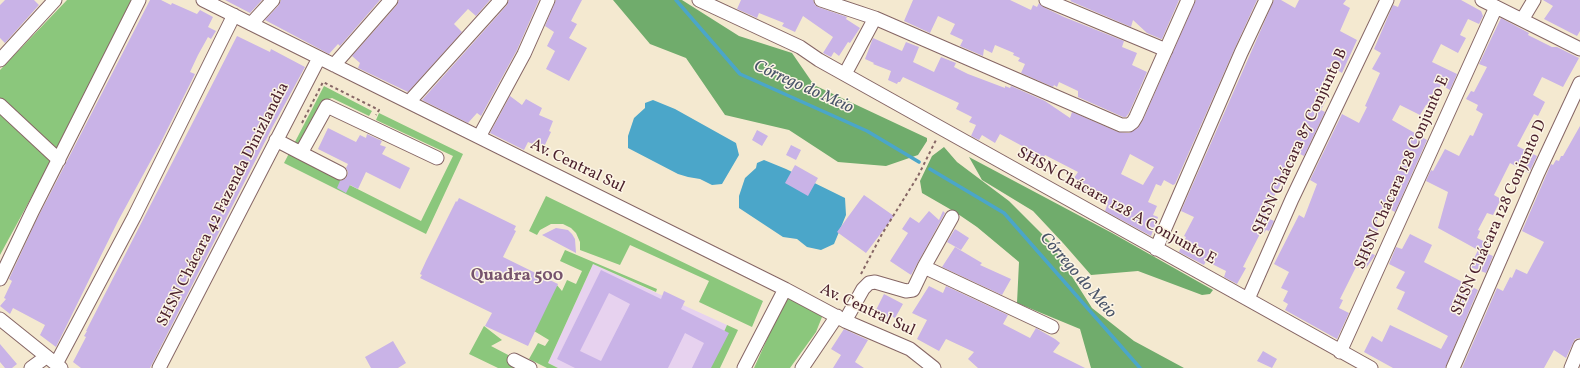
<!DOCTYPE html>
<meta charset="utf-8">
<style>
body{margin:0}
canvas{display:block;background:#f4e9d0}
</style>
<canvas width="1580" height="368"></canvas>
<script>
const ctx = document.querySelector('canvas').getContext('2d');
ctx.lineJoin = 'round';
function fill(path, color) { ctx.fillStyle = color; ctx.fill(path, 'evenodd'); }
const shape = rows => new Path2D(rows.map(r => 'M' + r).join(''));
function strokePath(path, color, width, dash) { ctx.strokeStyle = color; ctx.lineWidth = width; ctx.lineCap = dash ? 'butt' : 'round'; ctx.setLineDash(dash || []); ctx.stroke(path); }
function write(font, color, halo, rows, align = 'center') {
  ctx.font = font + ' Vollkorn,serif'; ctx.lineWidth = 3; ctx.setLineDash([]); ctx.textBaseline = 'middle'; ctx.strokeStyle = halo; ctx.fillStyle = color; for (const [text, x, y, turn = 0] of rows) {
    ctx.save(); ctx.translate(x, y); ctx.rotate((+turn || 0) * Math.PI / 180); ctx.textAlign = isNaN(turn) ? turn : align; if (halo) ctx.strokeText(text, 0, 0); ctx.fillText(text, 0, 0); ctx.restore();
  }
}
fill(shape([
 [593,264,727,325,708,368,558,368,548,363]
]), '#e7d2ef');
fill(shape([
 [67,0,133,0,38,185,0,255,0,70],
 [324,86,372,111,369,116,332,98,325,100,296,158,421,221,453,156,376,120,379,113,463,154,426,234,284,163],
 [546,196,763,301,752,327,699,302,709,281,630,245,620,265,580,250,580,242,576,233,571,228,563,224,551,224,540,230,537,235,529,231],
 [565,250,657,289,656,292,593,264,548,363,558,368,547,368,529,359,538,343,545,346,549,340,534,331,556,284,562,291,567,280,576,284,582,271,560,261],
 [784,296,816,310,822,317,816,332,790,368,754,368,769,335,764,333],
 [727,325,738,330,720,368,708,368],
 [484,326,502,340,491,346,533,368,498,368,469,354]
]), '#8bc77c');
fill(shape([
 [613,0,682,0,739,36,792,53,814,85,927,138,927,141,918,155,886,166,838,162,789,130,725,115,686,58,650,44],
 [944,147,957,162,1009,201,1050,242,1092,308,1134,341,1184,368,1091,368,1080,329,1017,303,1019,262,977,227,955,212,922,193,920,181,932,156],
 [969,157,1112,233,1213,290,1210,294,1202,295,1138,271,1091,275,1063,243,1033,211,982,180]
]), '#70ac6c');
fill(shape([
 [653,100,675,109,736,143,739,155,722,184,712,185,700,179,688,177,678,174,628,148,628,136,634,118,645,108,645,103],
 [764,160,786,169,845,198,846,215,834,244,821,250,807,247,797,239,783,237,739,208,739,196,745,178,756,168,757,163]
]), '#4ba6c9');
strokePath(shape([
 [676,0,740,74,867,131,919,162],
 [930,169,1004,213,1140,368]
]), '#4ba6c9', 3.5);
fill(shape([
 [5,0,34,0,39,5,5,43,0,38,0,5],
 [150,0,161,0,171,5,172,3,197,14,200,10,213,17,208,27,216,31,211,39,208,37,198,55,190,72,195,74,161,142,118,221,56,347,40,335,45,325,13,308,10,314,0,306,6,299,4,298,12,281,9,279,36,221],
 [225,0,262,0,250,13],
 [281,0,380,0,340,46,338,44,329,54,265,20,279,5],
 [399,0,490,0,476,16,468,9,454,24,462,32,408,92,358,68,360,63,352,56,397,5],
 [509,0,539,0,517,50,481,116,477,113,468,123,422,100,507,5],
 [556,0,582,0,571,21,577,24,569,38,587,48,569,81,546,69,555,51,547,46,554,32,545,26],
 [741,0,813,0,815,5,818,7,847,17,846,19,860,28,850,43,848,42,839,56,834,52,831,57,823,53,833,37,803,16,795,32,782,26,784,23,759,13,757,18,737,9],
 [913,0,1010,0,1031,10,1033,5,1037,7,1039,3,1043,7,1064,17,1124,41,1122,47,1137,53,1132,65,1147,72,1129,113,1126,117,1123,117,1078,97,1078,91,1059,82,1057,87,1054,85,1053,87,1021,73,1025,64,1018,61,1020,58,1013,55,1014,53,995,45,992,53,984,49,983,56,960,46,963,40,950,34,955,24,938,16,930,33,904,21],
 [1071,0,1179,0,1162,39,1161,39,1147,33,1133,20,1131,27,1070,1],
 [1196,0,1257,0,1234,50,1175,184,1173,185,1164,180,1161,186,1156,184,1148,202,1157,206,1153,215,1158,217,1151,236,1105,211,1108,203,1092,195,1088,195,1080,191,1084,183,1074,178,1078,172,1045,155,1040,163,1021,153,1024,147,1000,134,995,143,982,135,979,140,971,136,976,125,969,122,972,117,956,109,959,103,903,77,900,82,898,82,897,84,888,80,891,71,873,64,874,63,865,59,873,38,902,51,906,42,919,47,913,62,934,72,941,57,956,63,954,67,968,74,1005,88,1005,86,1010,88,1011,86,1045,101,1070,118,1072,112,1118,132,1129,133,1138,128,1143,120],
 [1130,154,1154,167,1143,185,1121,174],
 [1274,0,1281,0,1295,8,1299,0,1346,0,1343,4,1350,8,1340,31,1357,40,1342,73,1334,68,1319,97,1326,100,1321,110,1325,112,1304,156,1298,153,1272,200,1265,217,1274,221,1269,231,1266,230,1264,233,1261,232,1243,267,1246,268,1237,284,1224,277,1226,271,1206,261,1204,265,1179,252,1186,237,1184,236,1194,217,1181,211],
 [1401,0,1461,0,1481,11,1483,16,1479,24,1468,19,1460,35,1466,38,1458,53,1441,44,1432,62,1457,74,1450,90,1441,85,1429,106,1426,105,1420,115,1400,105,1392,120,1427,140,1395,212,1384,206,1375,225,1379,227,1368,252,1375,255,1374,257,1366,268,1364,266,1361,269,1356,267,1340,299,1343,300,1339,308,1349,313,1337,339,1285,310,1288,304,1283,301,1288,291,1281,288,1289,272,1274,264,1299,215,1304,218,1317,184,1310,180,1342,114,1359,123,1367,107,1365,106,1380,73,1372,69,1381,53,1374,49,1393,5,1398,7],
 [1543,0,1580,0,1580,31,1577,36,1544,19,1553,6],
 [1501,18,1529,33,1528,35,1552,47,1557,47,1579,58,1563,87,1542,77,1533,95,1545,102,1538,116,1534,114,1517,146,1537,156,1529,173,1510,163,1494,195,1501,199,1493,215,1487,213,1478,230,1480,231,1477,238,1490,244,1486,253,1493,256,1486,273,1470,267,1478,250,1438,228,1448,192,1426,181,1431,170,1433,171,1445,149,1459,156,1470,135,1473,136,1483,114,1476,110,1478,105,1466,99,1471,91,1474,92,1487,67,1479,64],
 [237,36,270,52,271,49,305,67,273,126,150,368,81,368,73,362,86,337,84,336,87,331,86,331],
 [510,96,522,105,526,99,542,108,539,115,553,121,549,131,551,132,544,147,542,146,542,148,528,142,524,150,490,133],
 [1580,126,1580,338,1575,339,1573,343,1566,358,1554,350,1544,368,1462,368,1497,288,1503,291,1510,277,1512,278,1516,269,1527,274,1544,242,1522,231,1551,164,1553,165,1556,160,1559,161,1561,156,1563,156],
 [328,128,356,142,360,135,366,138,367,134,382,141,380,145,386,147,382,154,410,168,400,189,366,172,358,189,350,185,346,193,337,188,340,181,345,179,347,176,348,172,346,168,348,164,318,149],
 [757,130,768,136,762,146,752,140],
 [791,145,801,150,796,160,786,155],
 [795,165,818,178,808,196,785,183],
 [864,195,894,216,866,253,837,232],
 [459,198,516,226,514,230,516,231,503,257,558,284,528,346,485,326,492,313,420,278,422,275,420,274,426,261,456,201,457,202],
 [929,211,939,220,943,211,945,213,911,275,890,261,908,233,902,229,910,217,919,223],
 [556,228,568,230,572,234,575,239,576,253,542,235],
 [955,229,969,238,961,250,947,242],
 [1410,234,1432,245,1424,262,1478,290,1445,368,1393,368,1364,352,1372,336,1382,342,1390,325,1441,349,1448,336,1397,309,1405,292,1396,288,1405,272,1389,264,1396,247,1402,249],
 [955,247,982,263,980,265,1011,279,1002,295,942,267],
 [601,270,661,299,664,291,685,301,681,309,729,333,711,368,692,368,704,343,685,333,668,368,575,368,557,359],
 [609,293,630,304,601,361,580,351],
 [929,286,943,293,946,286,1008,315,1003,324,1030,338,1036,328,1055,339,1060,343,1053,352,1085,368,978,368,968,359,974,352,946,339,939,351,917,339,927,320,912,313],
 [884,294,903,304,895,318,889,315,887,319,875,312],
 [844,329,868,340,855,362,864,368,833,368,841,355,831,349],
 [393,341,406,363,398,368,371,368,365,357],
 [0,344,17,364,12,368,5,368,0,362],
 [1263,351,1277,359,1272,368,1257,361]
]), '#c9b3e7');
const minor = shape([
 [203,0,785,289,845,321,910,349,934,368],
 [699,0,800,47,819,60,1371,368],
 [821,0,875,18,1121,125,1129,125,1133,122,1136,117,1188,0],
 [1046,0,1166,50],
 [1482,0,1580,49],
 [1522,20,1534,0],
 [251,24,273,0],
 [0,60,55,0],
 [334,65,391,0],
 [845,74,875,18],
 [409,102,501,0],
 [0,105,59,160],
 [479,137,524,54,548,0],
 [276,140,301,153,327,106,437,158],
 [301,153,340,173],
 [1156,249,1241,53,1266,0],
 [924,267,1052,327],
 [0,279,32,212,139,0],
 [1248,299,1292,199,1387,0],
 [0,319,61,368],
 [845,321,863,289,869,283,875,282,906,291,913,290,924,267,952,217],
 [1340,352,1496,7],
 [514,360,530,368],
 [56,364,134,217,234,15],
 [31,368,46,357],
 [159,368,319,58],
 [744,368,785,289],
 [802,368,837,316],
 [1453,368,1538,173,1580,83],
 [1571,368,1580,346]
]);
strokePath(minor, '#866665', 15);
strokePath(shape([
 [302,123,323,82,379,110,376,115],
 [861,274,882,234,918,176,936,140]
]), '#866665', 2, [3, 3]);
strokePath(minor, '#fff', 13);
write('16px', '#4a1f2b', '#fcf5e5', [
 ["SHSN Chácara 87 Conjunto B",1301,142,-65],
 ["Av. Central Sul",577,167,26],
 ["SHSN Chácara 128 Conjunto E",1403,173,-66],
 ["SHSN Chácara 42 Fazenda Dinizlandia",224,205,-63],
 ["SHSN Chácara 128 A Conjunto E",1116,207,29],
 ["SHSN Chácara 128 Conjunto D",1500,218,-66],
 ["Av. Central Sul",867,311,25]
]);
write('italic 17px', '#4a556a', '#fcf5e5', [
 ["Córrego do Meio",803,88,24],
 ["Córrego do Meio",1077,276,49]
]);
write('bold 17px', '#76536d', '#fcf5e5', [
 ["Quadra 500",517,277]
]);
</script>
